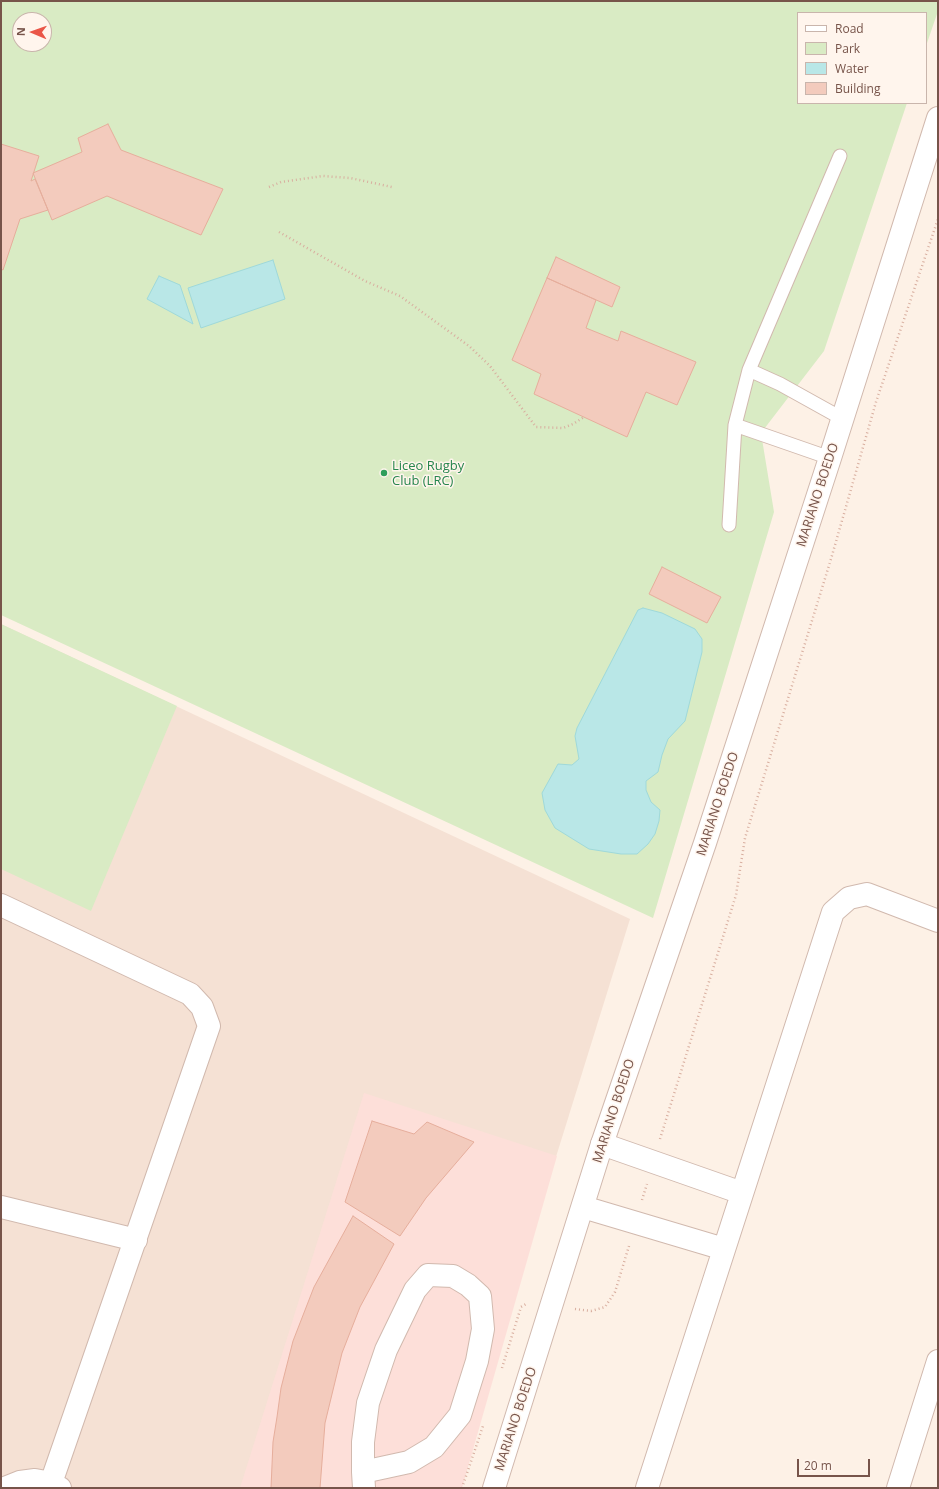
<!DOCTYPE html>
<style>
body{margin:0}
#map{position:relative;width:939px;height:1489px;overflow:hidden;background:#fdf1e6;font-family:"Open Sans",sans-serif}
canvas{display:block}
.frame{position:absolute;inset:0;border:2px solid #77544a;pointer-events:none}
.legend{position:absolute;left:797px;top:12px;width:130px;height:92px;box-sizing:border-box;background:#fff5ed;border:1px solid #c9b5ac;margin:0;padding:5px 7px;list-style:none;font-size:12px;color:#77544a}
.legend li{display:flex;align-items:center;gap:8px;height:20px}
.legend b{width:20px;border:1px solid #c9b5ac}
.north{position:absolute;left:12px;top:12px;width:40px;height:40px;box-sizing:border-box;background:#fff5ed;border:1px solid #c9b5ac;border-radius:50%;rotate:272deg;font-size:11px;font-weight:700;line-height:16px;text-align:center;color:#77544a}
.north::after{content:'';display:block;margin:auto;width:14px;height:18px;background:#ea5648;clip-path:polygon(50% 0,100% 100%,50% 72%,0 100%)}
.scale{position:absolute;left:797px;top:1459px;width:73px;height:18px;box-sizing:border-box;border:2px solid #77544a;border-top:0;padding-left:5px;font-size:12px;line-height:14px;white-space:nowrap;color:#77544a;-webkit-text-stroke:3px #fff5ed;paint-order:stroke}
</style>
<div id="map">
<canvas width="939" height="1489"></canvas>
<div class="frame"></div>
<ul class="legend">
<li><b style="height:5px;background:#fff"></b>Road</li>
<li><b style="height:11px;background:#d9ebc4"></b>Park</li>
<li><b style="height:11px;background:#b9e7e7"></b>Water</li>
<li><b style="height:11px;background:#f3cbbd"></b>Building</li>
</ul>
<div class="north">N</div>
<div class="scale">20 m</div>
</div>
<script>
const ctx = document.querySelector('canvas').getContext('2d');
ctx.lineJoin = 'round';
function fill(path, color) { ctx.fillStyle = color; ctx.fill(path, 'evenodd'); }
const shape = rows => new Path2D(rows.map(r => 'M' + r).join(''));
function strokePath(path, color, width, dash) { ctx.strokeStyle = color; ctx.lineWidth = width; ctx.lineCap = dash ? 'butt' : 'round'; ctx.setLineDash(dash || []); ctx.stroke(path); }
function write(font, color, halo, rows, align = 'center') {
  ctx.font = font + ' "Open Sans",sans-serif'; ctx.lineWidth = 3; ctx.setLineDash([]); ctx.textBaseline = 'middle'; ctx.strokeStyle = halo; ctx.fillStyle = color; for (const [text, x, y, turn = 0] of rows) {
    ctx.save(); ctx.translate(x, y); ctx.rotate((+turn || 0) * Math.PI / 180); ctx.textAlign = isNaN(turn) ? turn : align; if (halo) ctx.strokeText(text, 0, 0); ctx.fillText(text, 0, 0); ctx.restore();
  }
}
fill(shape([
 [1,624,630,919,453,1488,1,1488]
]), '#f5e1d4');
fill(shape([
 [364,1093,557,1156,462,1488,240,1488]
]), '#fddfd9');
fill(shape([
 [1,1,938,1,938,11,926,46,926,13,798,13,798,103,907,103,824,351,761,433,774,512,653,918,1,615],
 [20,20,44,20,44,44,20,44],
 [1,624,177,706,91,911,1,869]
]), '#d9ebc4');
const water = shape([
 [273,260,285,299,201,328,188,288,273,260],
 [159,276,180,285,193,324,147,299,159,276],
 [643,608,662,613,695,629,702,639,702,652,685,721,668,739,662,755,658,772,646,781,646,790,651,802,660,810,659,821,655,834,648,844,637,854,621,854,589,849,555,828,545,810,542,793,558,764,572,765,579,759,575,736,577,728,638,610,643,608]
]);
fill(water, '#b9e7e7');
strokePath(water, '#9fd9da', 1);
const building = shape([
 [108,124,121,150,223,189,201,235,107,196,52,220,33,173,82,152,78,138,108,124],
 [1,144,39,156,31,181,35,179,48,210,20,219,3,270,1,269,1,144],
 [556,257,620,287,612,307,547,278,556,257],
 [547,278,596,300,586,328,618,341,621,331,696,362,677,405,646,392,627,437,534,394,541,374,512,360,547,278],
 [662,567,721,597,707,623,649,594,662,567],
 [372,1121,414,1134,427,1122,474,1142,426,1198,400,1236,345,1202,372,1121],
 [353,1216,394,1244,360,1307,342,1353,325,1423,320,1488,271,1488,273,1442,277,1417,281,1388,293,1341,314,1287,353,1216]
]);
fill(building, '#f3cbbd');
strokePath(building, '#e6ae9c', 1);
const service = shape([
 [749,370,780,384,843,419],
 [735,425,830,458],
 [729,525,735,425,749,370,840,156]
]);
const minor = shape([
 [1,905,190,994,202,1007,209,1026,51,1483],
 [602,1144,742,1193],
 [1,1207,136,1240],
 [583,1207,724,1249],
 [363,1472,409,1462,434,1447,460,1415,477,1361,483,1329,480,1296,468,1285,453,1276,428,1275,415,1290,386,1350,368,1403,363,1442,363,1472,364,1488],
 [5,1488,20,1482,35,1480,51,1483,60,1488],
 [647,1488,833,912,849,898,867,894,938,921],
 [898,1488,938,1361]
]);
const tertiary = shape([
 [494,1488,602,1144,705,843,830,458,938,118]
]);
strokePath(service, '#d1b9ae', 15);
strokePath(minor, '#d1b9ae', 24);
strokePath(tertiary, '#d1b9ae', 24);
strokePath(shape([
 [269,187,281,182,323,176,350,178,392,187],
 [279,232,365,281,400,296,469,346,490,366,536,427,563,428,573,424,584,417],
 [660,1139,736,895,745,838,831,559,876,402,938,219],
 [642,1200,647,1184],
 [575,1309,591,1311,605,1307,615,1292,629,1246],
 [502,1368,521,1307,526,1304],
 [462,1488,483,1426]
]), '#d8ae9f', 2.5, [1, 3]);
strokePath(service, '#fff', 13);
strokePath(minor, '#fff', 22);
strokePath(tertiary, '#fff', 22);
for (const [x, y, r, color] of [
 [384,473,4,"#2e9e5b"]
]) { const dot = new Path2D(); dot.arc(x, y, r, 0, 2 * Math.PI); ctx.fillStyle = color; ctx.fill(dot); strokePath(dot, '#fff5ed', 1.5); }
write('13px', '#27864d', '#fff5ed', [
 ["Liceo Rugby",392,466],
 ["Club (LRC)",392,481]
], 'left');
write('13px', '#77544a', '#fff5ed', [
 ["MARIANO BOEDO",818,495,-72],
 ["MARIANO BOEDO",718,804,-72],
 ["MARIANO BOEDO",614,1111,-72],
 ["MARIANO BOEDO",516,1419,-72]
]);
</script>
